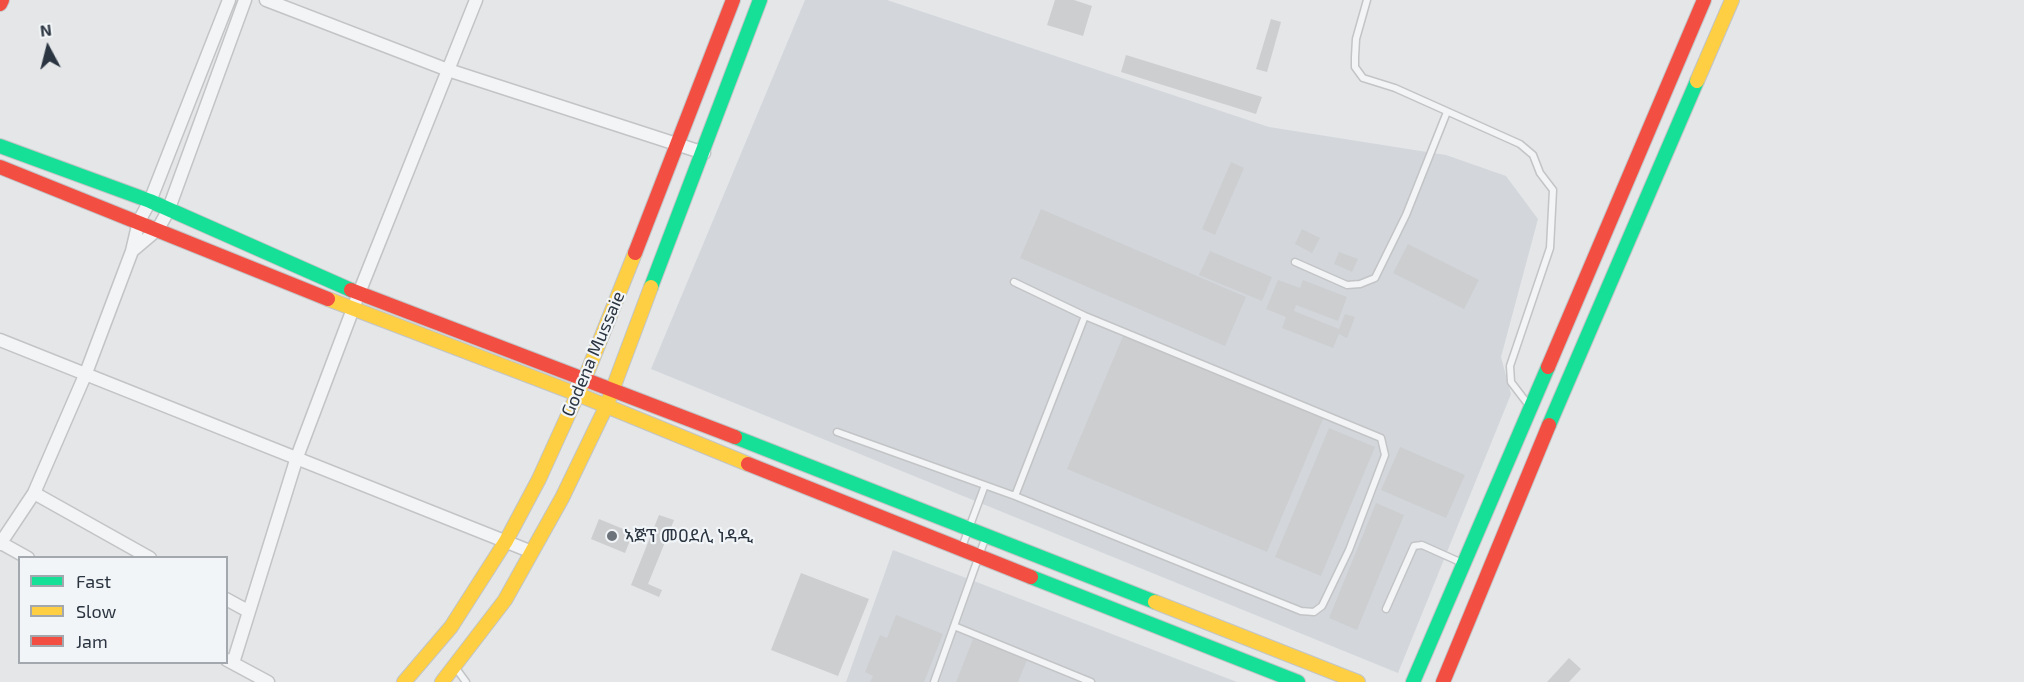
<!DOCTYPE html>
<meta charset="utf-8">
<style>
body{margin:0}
#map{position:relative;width:2024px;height:682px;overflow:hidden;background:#e4e6e8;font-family:"Exo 2",sans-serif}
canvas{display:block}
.legend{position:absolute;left:18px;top:556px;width:210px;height:108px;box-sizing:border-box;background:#f2f5f7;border:2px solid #a2a8ae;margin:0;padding:8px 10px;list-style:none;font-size:18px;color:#2b3541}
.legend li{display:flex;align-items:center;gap:12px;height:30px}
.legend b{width:30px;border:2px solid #a2a8ae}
.north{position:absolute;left:18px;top:18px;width:60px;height:60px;-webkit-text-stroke:4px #f2f5f7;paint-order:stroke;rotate:353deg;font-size:16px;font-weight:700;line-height:24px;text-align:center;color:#2b3541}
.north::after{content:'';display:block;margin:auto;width:21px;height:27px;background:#2b3541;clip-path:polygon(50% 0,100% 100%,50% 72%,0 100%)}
</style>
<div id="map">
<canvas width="2024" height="682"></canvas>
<ul class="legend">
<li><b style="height:8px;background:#16e098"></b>Fast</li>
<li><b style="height:8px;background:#ffcf43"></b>Slow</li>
<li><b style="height:8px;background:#f24e42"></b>Jam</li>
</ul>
<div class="north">N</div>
</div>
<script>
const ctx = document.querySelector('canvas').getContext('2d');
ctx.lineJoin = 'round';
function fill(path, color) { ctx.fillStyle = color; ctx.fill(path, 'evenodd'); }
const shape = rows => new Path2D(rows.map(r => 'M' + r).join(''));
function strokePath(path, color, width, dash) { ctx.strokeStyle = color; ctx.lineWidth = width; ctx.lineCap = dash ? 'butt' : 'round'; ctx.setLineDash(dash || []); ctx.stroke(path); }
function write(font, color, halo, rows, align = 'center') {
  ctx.font = font + ' "Exo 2","Noto Sans Ethiopic",sans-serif'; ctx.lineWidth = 4.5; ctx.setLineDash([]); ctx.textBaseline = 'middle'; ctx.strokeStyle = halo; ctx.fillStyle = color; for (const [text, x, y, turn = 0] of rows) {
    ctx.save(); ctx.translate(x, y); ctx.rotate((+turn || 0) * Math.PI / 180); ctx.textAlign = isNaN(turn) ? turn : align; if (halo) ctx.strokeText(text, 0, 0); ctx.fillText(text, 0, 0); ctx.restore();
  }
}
fill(shape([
 [805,0,887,0,1269,127,1446,155,1506,176,1538,219,1501,357,1511,394,1398,673,651,369],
 [893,550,1237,682,846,682]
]), '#d3d6db');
fill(shape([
 [1055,0,1074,0,1092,6,1083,36,1047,25],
 [1271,19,1281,22,1267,72,1256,69],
 [1126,55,1262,97,1256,114,1121,72],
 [1231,162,1244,168,1215,235,1202,229],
 [1041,209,1246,297,1225,346,1020,258],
 [1302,229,1320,238,1312,253,1295,244],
 [1408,244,1479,280,1464,309,1393,273],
 [1210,251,1272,277,1262,301,1199,275],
 [1339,252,1358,259,1352,272,1334,264],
 [1278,280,1300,288,1303,280,1347,297,1338,321,1296,305,1294,311,1339,329,1345,314,1355,317,1347,338,1339,334,1333,348,1282,328,1286,317,1266,309],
 [1123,336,1323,419,1267,552,1067,469],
 [1329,428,1375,447,1321,576,1275,557],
 [1400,447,1465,475,1446,518,1381,490],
 [1376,503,1404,515,1357,630,1329,618],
 [659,515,674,520,648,584,662,590,659,597,631,585],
 [599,519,633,533,625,553,591,539],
 [801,573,869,599,838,676,771,650],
 [896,615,943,634,924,682,870,682,873,676,865,672,880,635,887,638],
 [973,639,1027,660,1018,682,956,682],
 [1569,658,1581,669,1569,682,1547,682]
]), '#ccced0');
const lane = shape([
 [1367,0,1356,39,1355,57,1355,67,1363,78,1395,88,1520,144,1533,155,1540,173,1553,190,1550,248,1510,366,1511,382,1527,403],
 [1295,262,1347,285,1360,284,1375,278,1406,215,1447,112],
 [837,432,1015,496,1301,611,1314,612,1322,606,1349,550,1385,455,1381,438,1085,316,1014,282],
 [1015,496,1085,316],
 [962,547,985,485],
 [1386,609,1414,546,1422,545,1460,562],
 [954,626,1091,682],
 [455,667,466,682],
 [934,682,985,539]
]);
const street = shape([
 [266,0,448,70,704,153],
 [132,251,158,229,168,211,245,0],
 [0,340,532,552],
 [34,493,150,558],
 [1,543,28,558],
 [0,544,34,493,86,373,132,251,139,221,150,201,229,0],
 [226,599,248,611],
 [227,660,268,682],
 [233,663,297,457,359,293,476,0]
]);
const fast = shape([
 [0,146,150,201,351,290],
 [651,287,760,0],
 [1549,425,1697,81],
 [735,437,1155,602],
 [1031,577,1298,682],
 [1413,682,1548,367]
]);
const slow = shape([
 [1697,81,1732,0],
 [328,299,577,394,748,464],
 [1155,602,1358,682],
 [404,682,451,627,506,541,539,479,585,378,635,253],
 [442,682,505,600,562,498,606,407,651,287]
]);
const jam = shape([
 [0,4,2,0],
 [0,167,328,299],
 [635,253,733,0],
 [351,290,735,437],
 [1548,367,1704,0],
 [748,464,1031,577],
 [1443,682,1549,425]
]);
strokePath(lane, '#c2c4c6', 9);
strokePath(street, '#c2c4c6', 15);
strokePath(fast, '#c2c4c6', 16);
strokePath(slow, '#c2c4c6', 16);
strokePath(jam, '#c2c4c6', 16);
strokePath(lane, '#f3f4f5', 6);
strokePath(street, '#f3f4f5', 12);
strokePath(fast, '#16e098', 14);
strokePath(slow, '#ffcf43', 14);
strokePath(jam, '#f24e42', 14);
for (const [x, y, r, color] of [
 [612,536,6,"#6c737b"]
]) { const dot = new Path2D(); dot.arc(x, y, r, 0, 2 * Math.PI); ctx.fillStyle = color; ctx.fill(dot); strokePath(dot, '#f2f5f7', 2); }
write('18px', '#2b3541', '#f2f5f7', [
 ["Godena Mussaie",593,354,-67]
]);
write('18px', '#2b3541', '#f2f5f7', [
 ["ኣጅፕ መዐደሊ ነዳዲ",624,536]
], 'left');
</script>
